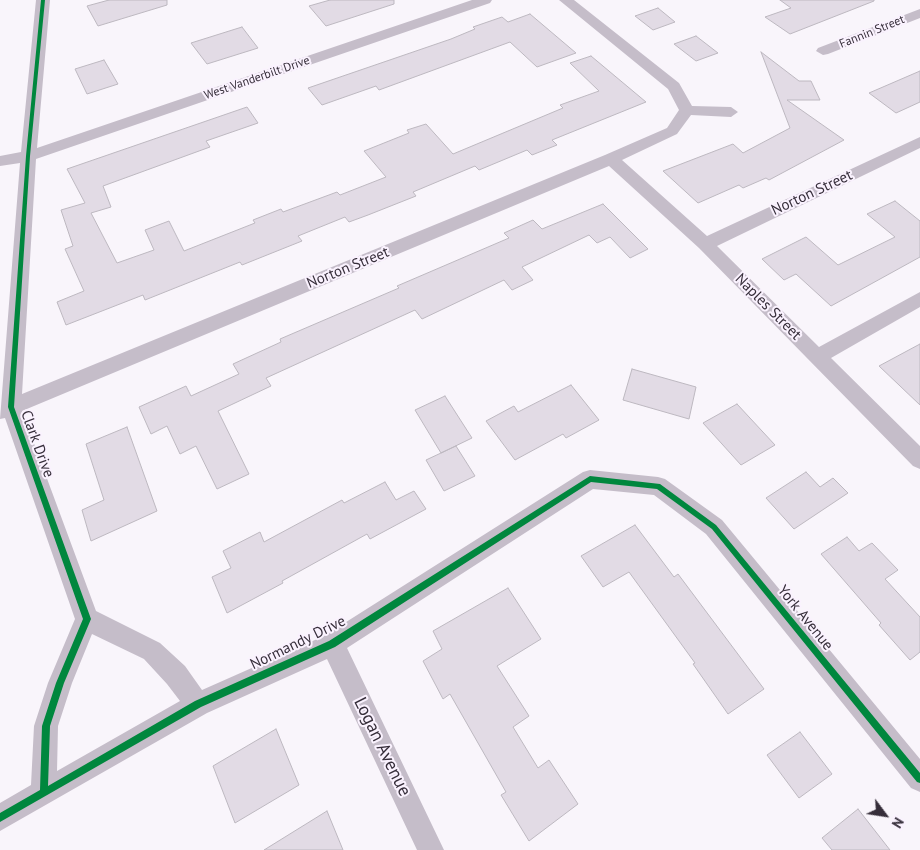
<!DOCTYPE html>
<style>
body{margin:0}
#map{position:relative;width:920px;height:850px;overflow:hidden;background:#f9f5fb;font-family:"PT Sans",sans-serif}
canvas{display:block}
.north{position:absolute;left:860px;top:790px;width:50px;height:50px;-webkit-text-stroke:4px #faf2fe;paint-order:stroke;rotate:121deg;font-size:14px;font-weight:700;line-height:20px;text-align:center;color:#362e3a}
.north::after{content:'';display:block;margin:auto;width:18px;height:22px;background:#362e3a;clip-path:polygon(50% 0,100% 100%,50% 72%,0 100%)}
</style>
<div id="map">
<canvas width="920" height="850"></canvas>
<div class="north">N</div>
</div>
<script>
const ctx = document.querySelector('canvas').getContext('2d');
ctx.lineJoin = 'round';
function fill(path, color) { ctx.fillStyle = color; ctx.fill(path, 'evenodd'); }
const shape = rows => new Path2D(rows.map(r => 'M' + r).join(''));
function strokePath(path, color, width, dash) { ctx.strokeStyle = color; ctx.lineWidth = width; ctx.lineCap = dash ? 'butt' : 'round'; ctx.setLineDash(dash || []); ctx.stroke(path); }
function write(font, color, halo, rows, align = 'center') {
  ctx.font = font + ' "PT Sans",sans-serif'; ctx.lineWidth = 4; ctx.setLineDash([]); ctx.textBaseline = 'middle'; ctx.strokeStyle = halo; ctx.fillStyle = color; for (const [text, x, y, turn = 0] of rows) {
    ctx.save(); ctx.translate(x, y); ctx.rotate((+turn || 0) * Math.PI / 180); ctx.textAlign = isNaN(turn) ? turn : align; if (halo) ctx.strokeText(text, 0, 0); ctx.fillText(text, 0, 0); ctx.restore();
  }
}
const building = shape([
 [109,0,167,0,167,5,98,26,87,6,109,0],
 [330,0,394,0,394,4,326,26,309,6,330,0],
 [780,0,874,0,874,1,790,34,765,17,791,8,780,0],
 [658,8,675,22,653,30,635,16,658,8],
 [530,14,576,53,537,67,510,42,379,90,376,86,322,105,308,88,451,39,475,29,473,27,502,17,508,22,530,14],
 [242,27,258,48,207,64,191,43,242,27],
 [696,36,718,53,696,61,674,44,696,36],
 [761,52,799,81,811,81,820,100,787,100,844,140,769,180,766,178,743,188,739,185,698,203,663,171,733,144,743,153,790,128,761,52],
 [591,56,646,102,552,140,557,145,532,155,527,150,479,170,475,166,413,192,416,196,368,215,349,222,345,217,298,236,302,241,242,265,240,262,145,300,143,295,66,325,57,302,84,291,65,249,73,246,61,210,85,203,67,169,247,107,258,123,206,141,210,147,103,186,111,207,91,213,117,263,154,250,145,230,169,221,184,251,255,223,253,220,281,209,283,212,337,192,340,195,386,177,364,151,409,133,407,130,426,124,453,154,563,108,560,105,599,91,570,63,591,56],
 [104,60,118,84,87,94,75,69,104,60],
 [920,71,920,102,896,113,869,93,920,71],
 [895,201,920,221,920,257,831,306,796,274,784,280,762,259,806,237,838,265,895,237,867,214,895,201],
 [603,204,648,249,630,258,610,237,597,243,589,235,522,267,533,280,512,290,504,280,422,319,415,310,266,378,271,386,218,411,249,474,217,489,196,446,180,454,167,426,151,434,139,407,186,386,191,396,239,374,233,364,281,342,280,339,399,288,397,286,509,238,504,233,533,220,542,229,603,204],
 [920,344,920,405,879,366,920,344],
 [632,369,696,387,689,419,623,400,632,369],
 [571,385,599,420,566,438,563,434,515,460,486,421,514,406,518,412,571,385],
 [445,396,472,438,441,453,415,410,445,396],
 [737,404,775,445,741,465,703,423,737,404],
 [127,427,157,511,91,541,82,510,104,500,86,444,127,427],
 [456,446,475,476,444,491,426,460,456,446],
 [806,472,820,487,833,478,848,493,794,529,766,498,806,472],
 [385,482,396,500,414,491,426,509,370,539,367,534,282,581,283,583,227,613,212,577,231,568,223,551,260,532,264,542,342,500,344,503,385,482],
 [635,525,674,577,678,574,764,689,728,714,693,664,695,663,629,572,603,587,581,556,635,525],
 [847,537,859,551,872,543,898,570,885,579,920,617,920,652,910,660,879,625,881,623,821,554,847,537],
 [508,588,541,639,497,666,529,716,513,727,538,768,549,760,578,804,529,841,501,795,506,792,450,694,443,699,423,661,442,649,433,631,508,588],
 [276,729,299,785,235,823,213,766,276,729],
 [800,732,832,774,799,798,767,755,800,732],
 [858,809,890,850,832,850,822,838,858,809],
 [327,811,343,850,264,850,327,811]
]);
fill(building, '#e2dbe5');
strokePath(building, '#bdb8c0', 1);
fill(shape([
 [36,0,50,0,37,148,472,0,492,0,490,3,36,159,22,394,605,155,667,128,679,110,668,89,559,0,574,0,679,83,692,106,731,107,738,112,731,117,691,115,677,134,622,160,707,236,920,137,920,148,717,246,819,347,920,292,920,307,831,358,920,446,920,469,913,466,699,248,609,166,22,411,96,611,160,643,185,666,202,690,324,636,583,472,590,470,658,477,665,479,722,520,920,759,920,792,911,788,706,534,654,495,593,489,347,648,444,850,417,850,327,659,207,713,0,831,0,803,31,785,34,726,48,683,75,619,5,418,0,419,20,163,0,166,0,156,21,152,36,0],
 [92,634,144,659,167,684,180,701,57,771,58,726,72,683,92,634],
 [920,9,920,18,828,54,823,55,816,51,818,48,920,9]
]), '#c5bdc9');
fill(shape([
 [41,0,45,0,30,156,14,407,91,619,64,683,50,726,48,786,195,701,329,641,590,476,660,484,716,525,920,773,920,783,917,782,712,529,657,489,591,482,335,647,201,707,0,822,0,813,40,790,42,726,56,683,83,619,8,407,26,156,41,0]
]), '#00873e');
write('12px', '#362e3a', '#faf2fe', [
 ["Fannin Street",872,32,-22],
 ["West Vanderbilt Drive",257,78,-19]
]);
write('15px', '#362e3a', '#faf2fe', [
 ["Norton Street",812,193,-25],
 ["Norton Street",348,268,-22],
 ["Naples Street",768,307,45],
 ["Clark Drive",37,444,70],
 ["York Avenue",805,618,51],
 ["Normandy Drive",298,643,-26]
]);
write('18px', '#362e3a', '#faf2fe', [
 ["Logan Avenue",382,747,64]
]);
</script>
